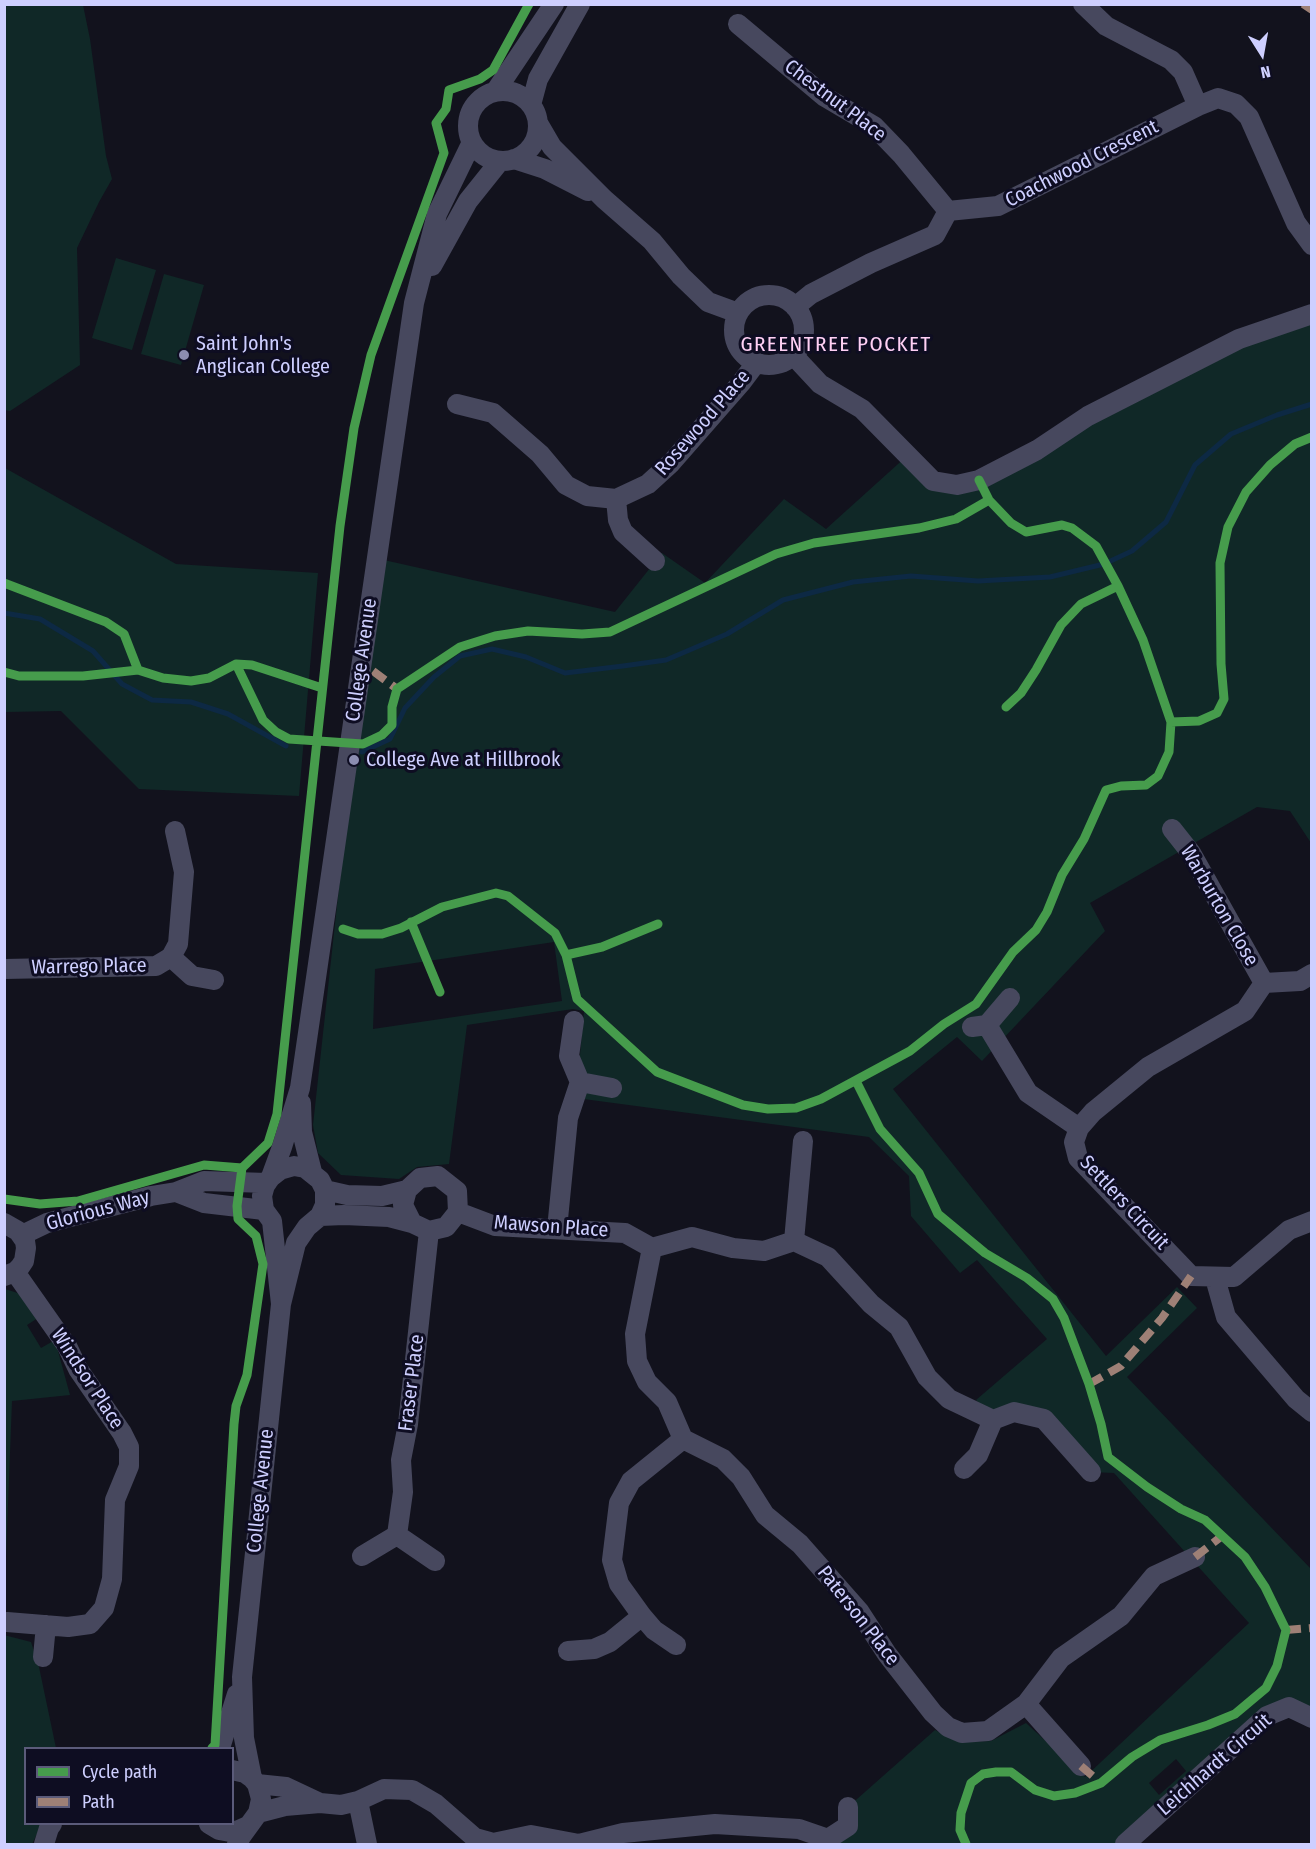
<!DOCTYPE html>
<style>
body{margin:0}
#map{position:relative;width:1316px;height:1849px;overflow:hidden;background:#12121d;font-family:"Fira Sans Condensed",sans-serif}
canvas{display:block}
.frame{position:absolute;inset:0;border:6px solid #cecfff;pointer-events:none}
.legend{position:absolute;left:24px;top:1747px;width:210px;height:78px;box-sizing:border-box;background:#0e0d22;border:2px solid #5b5b7a;margin:0;padding:8px 10px;list-style:none;font-size:18px;color:#cecfff}
.legend li{display:flex;align-items:center;gap:12px;height:30px}
.legend b{width:30px;border:2px solid #5b5b7a}
.north{position:absolute;left:1232px;top:24px;width:60px;height:60px;-webkit-text-stroke:4px #0e0d22;paint-order:stroke;rotate:169deg;font-size:16px;font-weight:700;line-height:24px;text-align:center;color:#cecfff}
.north::after{content:'';display:block;margin:auto;width:21px;height:27px;background:#cecfff;clip-path:polygon(50% 0,100% 100%,50% 72%,0 100%)}
</style>
<div id="map">
<canvas width="1316" height="1849"></canvas>
<div class="frame"></div>
<ul class="legend">
<li><b style="height:8px;background:#469c4c"></b>Cycle path</li>
<li><b style="height:8px;background:#9e8076"></b>Path</li>
</ul>
<div class="north">N</div>
</div>
<script>
const ctx = document.querySelector('canvas').getContext('2d');
ctx.lineJoin = 'round';
function fill(path, color) { ctx.fillStyle = color; ctx.fill(path, 'evenodd'); }
const shape = rows => new Path2D(rows.map(r => 'M' + r).join(''));
function strokePath(path, color, width, dash) { ctx.strokeStyle = color; ctx.lineWidth = width; ctx.lineCap = dash ? 'butt' : 'round'; ctx.setLineDash(dash || []); ctx.stroke(path); }
function write(font, color, halo, rows, align = 'center') {
  ctx.font = font + ' "Fira Sans Condensed",sans-serif'; ctx.lineWidth = 6; ctx.setLineDash([]); ctx.textBaseline = 'middle'; ctx.strokeStyle = halo; ctx.fillStyle = color; for (const [text, x, y, turn = 0] of rows) {
    ctx.save(); ctx.translate(x, y); ctx.rotate((+turn || 0) * Math.PI / 180); ctx.textAlign = isNaN(turn) ? turn : align; if (halo) ctx.strokeText(text, 0, 0); ctx.fillText(text, 0, 0); ctx.restore();
  }
}
fill(shape([
 [5,4,83,5,90,39,106,156,112,179,99,202,77,248,80,365,10,411,4,410],
 [116,258,156,270,132,350,92,338],
 [164,274,204,285,181,365,141,354],
 [1311,314,1311,843,1290,811,1257,807,1090,903,1105,931,982,1061,957,1037,893,1089,1106,1356,1177,1287,1197,1308,1127,1377,1311,1569,1311,1718,1289,1707,1125,1844,1084,1844,1083,1843,1081,1844,829,1844,848,1807,935,1730,959,1742,991,1741,1026,1723,1085,1777,1249,1623,1114,1473,1091,1472,1044,1419,993,1420,976,1400,1047,1339,977,1260,960,1273,911,1216,909,1176,869,1137,576,1098,584,1011,573,1009,467,1025,449,1164,417,1167,399,1179,341,1175,318,1153,313,1125,375,558,615,612,662,553,705,583,784,499,826,529,908,455,957,485,1088,416],
 [554,942,562,1001,373,1029,375,969],
 [1176,1759,1186,1771,1159,1795,1149,1783],
 [5,468,176,564,318,573,299,796,139,789,61,711,5,712],
 [5,1289,24,1295,41,1316,27,1325,41,1348,55,1340,70,1395,12,1401,5,1583],
 [4,1635,31,1642,39,1667,56,1748,26,1748,26,1824,42,1824,32,1844,5,1844]
]), '#102827');
strokePath(shape([
 [4,613,40,619,93,651,122,684,152,700,191,702,228,714,286,746],
 [362,752,390,739,405,708,434,677,460,656,492,649,526,657,565,673,623,666,666,660,727,634,783,600,853,582,911,576,978,581,1050,577,1104,564,1132,551,1166,522,1195,465,1231,434,1277,415,1312,404]
]), '#0d2944', 5);
strokePath(shape([
 [1083,4,1106,26,1171,60,1183,72,1198,106],
 [738,24,825,97,874,126,901,154,948,211],
 '468 126a35 35 0 1 1 70 0a35 35 0 1 1-70 0Z',
 [495,92,554,4],
 [531,105,538,79,580,4],
 [538,123,552,147,604,199,652,241,681,276,708,302,738,313],
 [514,159,545,169,588,191],
 [432,266,468,201,500,161],
 '734 330a35 35 0 1 1 70 0a35 35 0 1 1-70 0Z',
 [795,307,811,294,871,263,935,235,948,211,998,206,1198,106,1218,98,1236,104,1249,117,1296,223,1312,245],
 [793,355,820,384,862,409,933,481,957,485,979,480,1037,450,1088,416,1239,339,1312,314],
 [457,404,493,413,540,454,566,485,587,496,616,499,648,484,671,463,741,383,756,363],
 [616,499,618,520,623,532,655,561],
 [1172,829,1191,853,1264,983],
 [171,957,192,976,214,980],
 [4,969,156,966,171,957,178,944,184,872,175,831],
 [1312,974,1300,981,1264,983,1245,1011,1148,1067,1093,1112,1079,1128,1074,1142,1078,1158,1191,1276,1234,1277,1289,1230,1312,1221],
 [574,1021,569,1056,580,1082,612,1088],
 [987,1025,1028,1093,1079,1128],
 [972,1027,987,1025,1010,998],
 [301,1103,302,1132,312,1172],
 [325,1190,347,1195,382,1196,407,1190,420,1178,438,1176,457,1191,458,1212,446,1227,429,1231,412,1223,403,1205,407,1190],
 [176,1192,204,1203,264,1210],
 [458,1212,495,1226,625,1233,652,1248,692,1237,733,1248,764,1251,794,1241,828,1257,871,1304,899,1327,927,1377,949,1399,993,1420,978,1455,964,1469],
 [320,1216,344,1215,389,1217,412,1223],
 [4,1223,18,1231,25,1241,26,1248,24,1261,20,1267,15,1272,4,1276],
 [557,1229,568,1118,580,1082],
 [22,1235,47,1223,151,1196,176,1192,204,1181,267,1183],
 [794,1241,803,1141],
 [652,1248,635,1334,637,1361,647,1382,667,1402,683,1439,723,1459,741,1477,765,1515,800,1544,859,1611,887,1654,933,1713,948,1727,962,1733,988,1731,1026,1704,1061,1658,1121,1616,1154,1576,1195,1557],
 [1215,1278,1226,1317,1296,1399,1312,1412],
 [281,1304,272,1221,264,1210,262,1196,265,1185,271,1177,282,1147,300,1088,414,303,437,214,472,142],
 [993,1420,1014,1412,1044,1419,1091,1472],
 [397,1535,403,1492,401,1460,408,1424,429,1231],
 [362,1556,397,1535,435,1561],
 [7,1622,68,1627,90,1624,104,1608,112,1579,115,1500,129,1466,129,1447,122,1433,78,1369,67,1346,15,1272],
 [676,1645,654,1630,642,1616,619,1584,612,1560,619,1503,631,1481,683,1439],
 [568,1651,594,1649,610,1642,642,1616],
 [43,1657,46,1625],
 [1026,1704,1081,1766],
 [220,1748,237,1694],
 [232,1770,245,1773,252,1778,257,1784,261,1799,258,1813,242,1835,237,1844],
 [252,1778,244,1738,242,1677,281,1304,296,1243,307,1227,320,1216,325,1205,325,1190,320,1180,305,1168,294,1166,280,1170,271,1177],
 [257,1784,286,1787,320,1803],
 [358,1801,367,1844],
 [258,1813,285,1806,320,1803,341,1805,358,1801,384,1789,412,1790,436,1804,475,1838,493,1843,531,1835,579,1844,623,1833,715,1824,799,1829,828,1839],
 [209,1824,219,1830,230,1832,239,1830,248,1826],
 [828,1839,848,1826,848,1807],
 [44,1844,49,1828,52,1824],
 [1125,1844,1267,1716,1289,1707,1312,1718]
]), '#47485e', 20);
strokePath(shape([
 [1303,4,1312,10],
 [373,671,397,689],
 [1089,1384,1121,1366,1162,1318,1191,1276],
 [1195,1557,1222,1536],
 [1286,1630,1312,1628],
 [1081,1766,1101,1783]
]), '#9e8076', 8, [15, 8]);
strokePath(shape([
 [4,583,106,622,124,634,138,670,163,678,191,681,209,678,236,664,263,720,276,732,289,739,363,744,382,735,392,725,392,707,397,689,460,647,495,636,528,631,582,634,610,632,776,554,814,543,919,528,956,519,989,500],
 [236,664,252,665,322,688],
 [4,672,19,676,83,676,138,670],
 [1006,707,1021,693,1036,670,1061,625,1081,604,1118,586],
 [1171,722,1199,721,1217,713,1224,699,1221,664,1220,563,1228,527,1246,492,1270,465,1295,444,1312,437],
 [411,922,440,992],
 [343,929,358,934,382,934,401,928,442,907,496,893,508,896,555,933,566,955,577,999,657,1072,743,1105,768,1109,796,1108,821,1099,910,1051,944,1024,976,1004,1013,952,1036,930,1047,912,1062,875,1084,839,1106,790,1121,786,1146,785,1158,776,1169,752,1171,722,1143,640,1118,586,1096,546,1072,528,1062,525,1026,532,1011,523,989,500,979,480],
 [566,955,602,947,658,924],
 [856,1081,880,1129,919,1173,938,1214,985,1253,1027,1278,1053,1299,1064,1318,1089,1384,1101,1424,1108,1457,1147,1487,1181,1509,1205,1520,1245,1557,1265,1587,1286,1630,1277,1666,1266,1688,1235,1714,1208,1725,1160,1740,1132,1757,1101,1783,1075,1793,1054,1796,1035,1790,1011,1772,996,1772,983,1774,971,1783,961,1813,960,1830,966,1844],
 [4,1199,40,1204,78,1201,204,1165,242,1168],
 [212,1748,215,1745,234,1424,236,1406,247,1375,263,1264,256,1236,238,1219,237,1206,242,1168,268,1143,277,1114,340,526,354,428,371,355,444,153,436,123,446,109,449,90,480,79,493,70,529,4]
]), '#469c4c', 9);
for (const [x, y, r, color] of [
 [184,355,6,"#8c8db0"],
 [354,760,6,"#8c8db0"]
]) { const dot = new Path2D(); dot.arc(x, y, r, 0, 2 * Math.PI); ctx.fillStyle = color; ctx.fill(dot); strokePath(dot, '#0e0d22', 2); }
write('20px', '#cecfff', '#0e0d22', [
 ["Chestnut Place",835,101,37],
 ["Coachwood Crescent",1082,164,-27],
 ["Rosewood Place",703,423,-49],
 ["College Avenue",362,660,-82],
 ["Warburton Close",1219,906,60],
 ["Warrego Place",89,967,-1],
 ["Settlers Circuit",1124,1203,47],
 ["Glorious Way",98,1211,-15],
 ["Mawson Place",551,1227,4],
 ["Windsor Place",87,1379,57],
 ["Fraser Place",412,1383,-83],
 ["College Avenue",261,1491,-84],
 ["Paterson Place",858,1616,52],
 ["Leichhardt Circuit",1215,1765,-41]
]);
write('20px', '#cecfff', '#0e0d22', [
 ["Saint John's",196,344],
 ["Anglican College",196,367],
 ["College Ave at Hillbrook",366,760]
], 'left');
ctx.letterSpacing = '1.5px';
write('21px', '#ffd0f4', '#0e0d22', [
 ["GREENTREE POCKET",836,345]
]);
ctx.letterSpacing = '0px';
</script>
